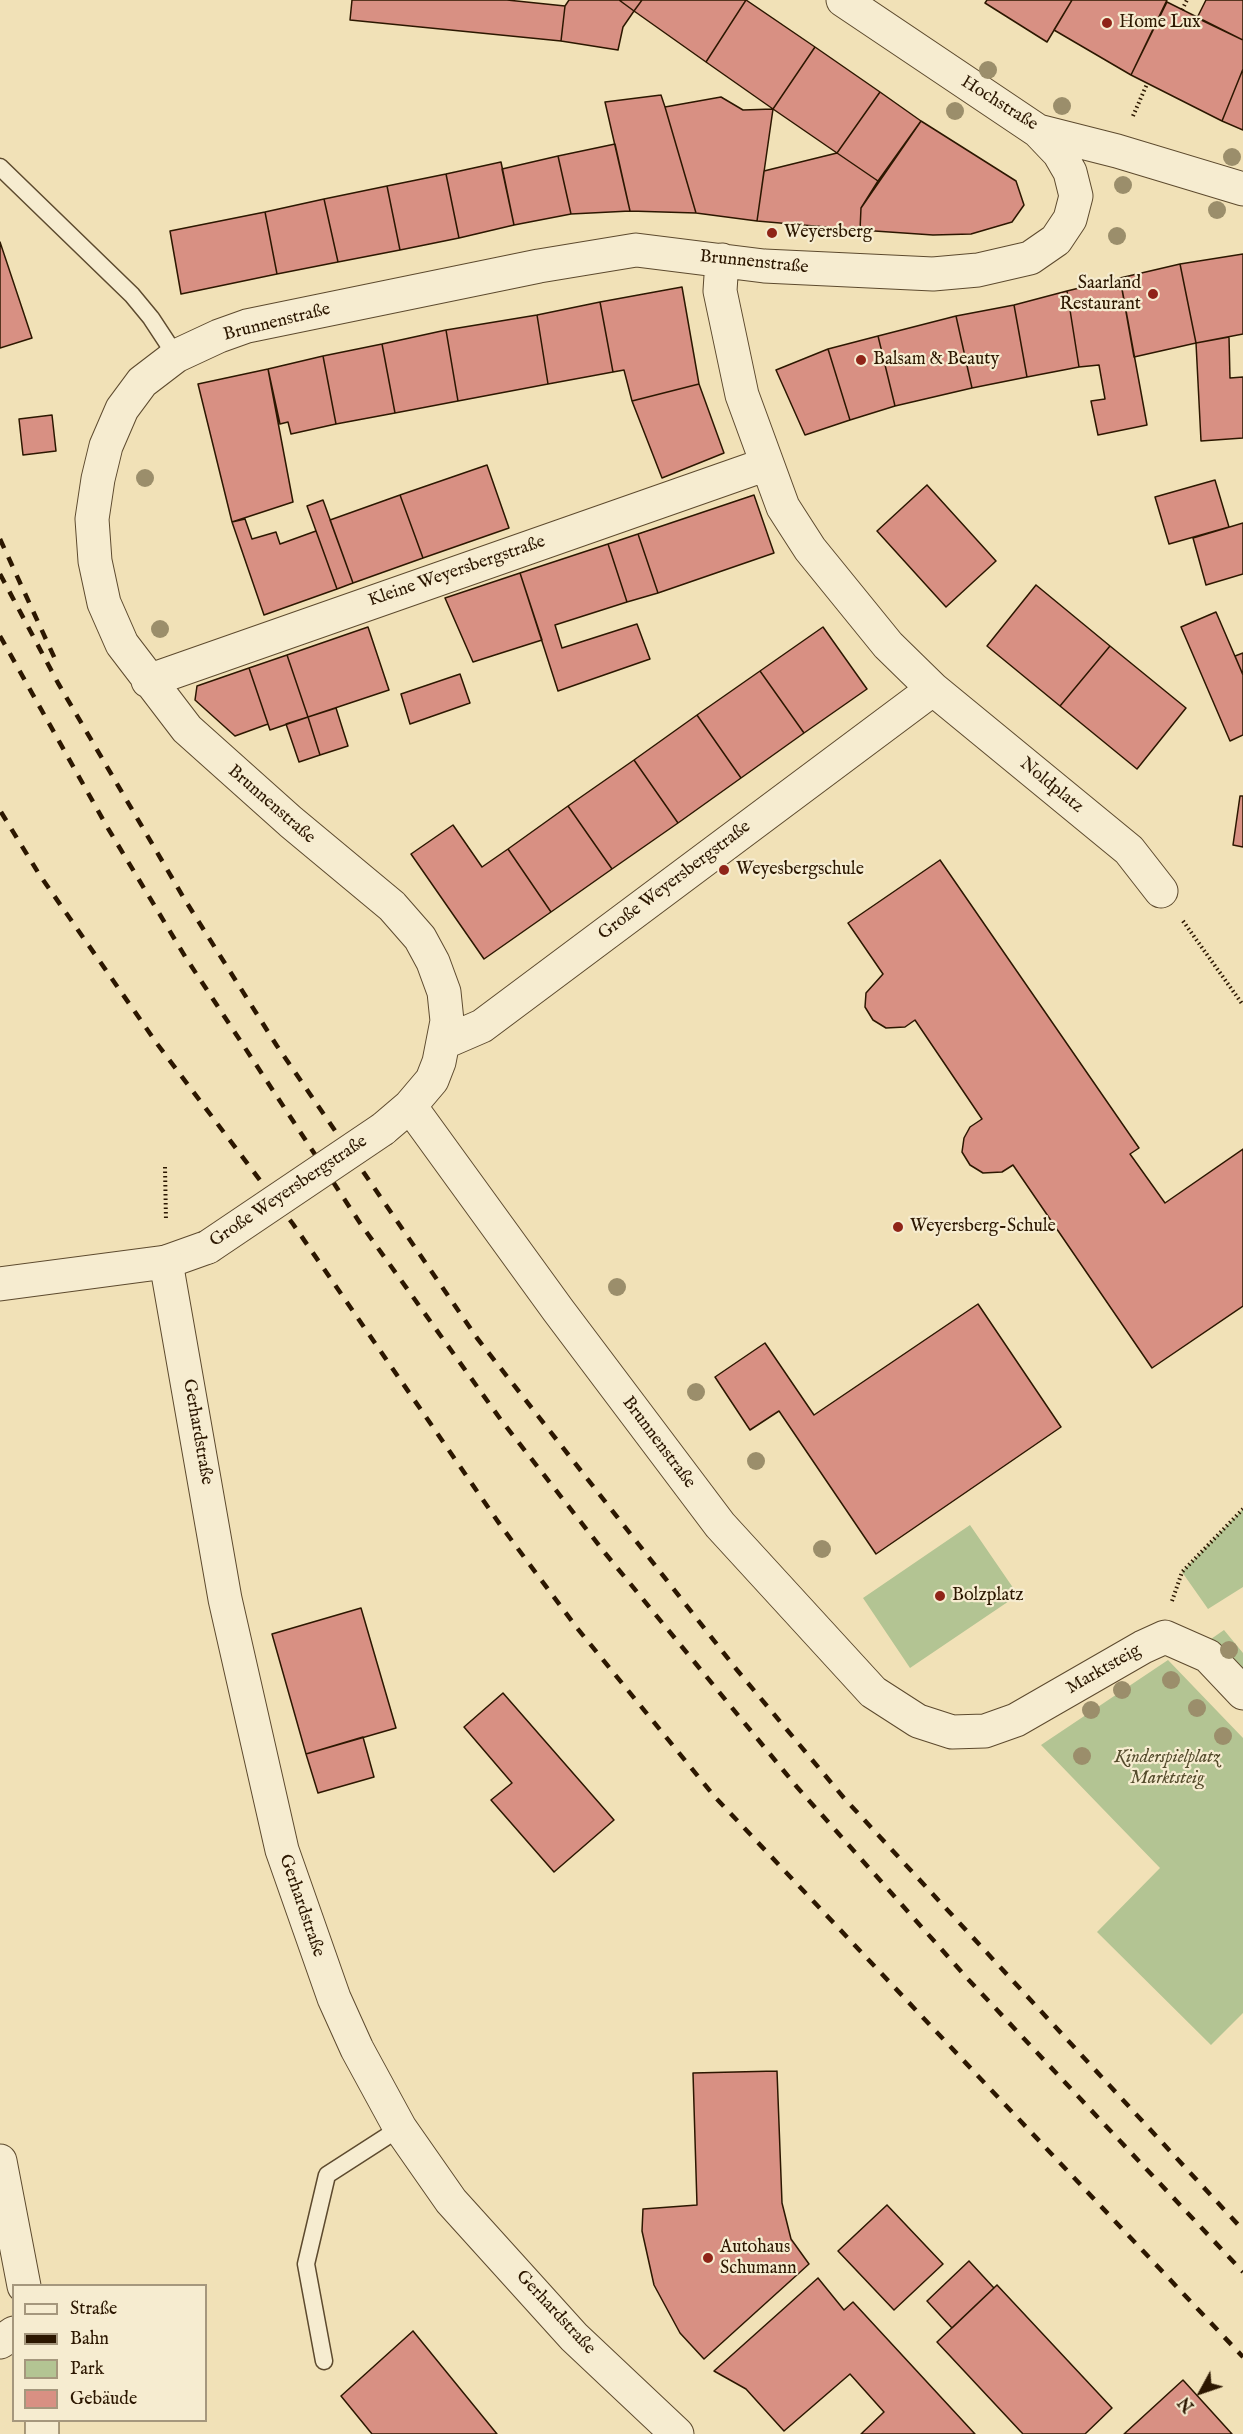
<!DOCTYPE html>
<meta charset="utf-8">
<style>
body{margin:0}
#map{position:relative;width:1243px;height:2434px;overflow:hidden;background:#f1e1b7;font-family:"IM FELL English",serif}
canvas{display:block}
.legend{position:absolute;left:12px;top:2284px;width:195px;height:138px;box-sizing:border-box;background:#f6ecd0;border:2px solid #a5977d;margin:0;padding:8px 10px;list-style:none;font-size:18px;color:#2c1700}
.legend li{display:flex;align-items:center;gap:12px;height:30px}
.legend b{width:30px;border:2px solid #a5977d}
.north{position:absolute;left:1171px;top:2362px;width:60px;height:60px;-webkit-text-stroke:4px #f6ecd0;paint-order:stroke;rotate:230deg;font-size:16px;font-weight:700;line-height:24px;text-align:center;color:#2c1700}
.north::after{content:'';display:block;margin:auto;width:21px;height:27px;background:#2c1700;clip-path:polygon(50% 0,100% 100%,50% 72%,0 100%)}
</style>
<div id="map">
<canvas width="1243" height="2434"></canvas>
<ul class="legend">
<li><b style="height:8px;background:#f6ecd0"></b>Straße</li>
<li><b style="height:8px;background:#2c1700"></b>Bahn</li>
<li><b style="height:16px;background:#b3c493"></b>Park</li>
<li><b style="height:16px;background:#d89083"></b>Gebäude</li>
</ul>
<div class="north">N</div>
</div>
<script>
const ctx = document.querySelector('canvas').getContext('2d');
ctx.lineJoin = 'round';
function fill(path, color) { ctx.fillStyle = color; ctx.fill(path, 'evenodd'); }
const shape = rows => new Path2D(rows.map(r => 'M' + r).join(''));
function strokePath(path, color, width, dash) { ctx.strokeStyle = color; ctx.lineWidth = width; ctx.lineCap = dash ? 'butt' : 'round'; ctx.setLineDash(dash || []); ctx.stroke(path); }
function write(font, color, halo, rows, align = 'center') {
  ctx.font = font + ' "IM FELL English",serif'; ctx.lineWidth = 4.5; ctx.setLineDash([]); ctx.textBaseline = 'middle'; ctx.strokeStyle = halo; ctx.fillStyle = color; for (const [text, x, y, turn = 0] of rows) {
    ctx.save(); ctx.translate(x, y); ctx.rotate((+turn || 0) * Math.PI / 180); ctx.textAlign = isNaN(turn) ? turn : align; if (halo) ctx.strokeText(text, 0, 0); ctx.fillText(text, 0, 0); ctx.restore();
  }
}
fill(shape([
 [1243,1509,1243,1587,1208,1609,1182,1572],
 [970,1525,1018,1595,910,1668,863,1598],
 [1224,1630,1243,1653,1243,1675,1211,1639],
 [1168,1660,1243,1738,1243,2013,1211,2045,1097,1932,1160,1868,1041,1745]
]), '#b3c493');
const building = shape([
 [352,0,507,0,565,6,561,41,350,20,352,0],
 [569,0,619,0,634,11,623,27,618,50,561,41,565,6,569,0],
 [619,0,642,0,634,11,619,0],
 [642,0,746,0,706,62,634,11,642,0],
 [746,0,815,47,773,109,706,62,746,0],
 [987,0,1072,0,1047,42,985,3,987,0],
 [1072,0,1167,0,1131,75,1054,30,1072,0],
 [1206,0,1243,0,1243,40,1197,18,1206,0],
 [1167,2,1243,40,1243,69,1222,121,1131,75,1167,2],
 [815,47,880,92,837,153,773,109,815,47],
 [1243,69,1243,130,1222,121,1243,69],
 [880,92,921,121,878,181,837,153,880,92],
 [661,95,665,107,696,213,630,211,605,102,661,95],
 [721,97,743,110,773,109,757,221,696,213,665,107,721,97],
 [921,121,1016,181,1024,205,1012,222,971,234,933,235,860,230,861,208,921,121],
 [615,144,630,211,571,214,558,156,615,144],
 [837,153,878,181,861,208,860,230,757,221,764,171,837,153],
 [558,156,571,214,514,225,502,169,558,156],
 [501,162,514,225,459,238,446,174,501,162],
 [446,174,459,238,400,250,387,186,446,174],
 [387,186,400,250,338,262,324,199,387,186],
 [324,199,338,262,277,274,265,212,324,199],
 [265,212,277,274,181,294,170,231,265,212],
 [0,242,32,338,0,348,0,242],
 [1243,254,1243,334,1196,343,1180,264,1243,254],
 [1180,264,1196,343,1134,357,1120,278,1180,264],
 [1120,278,1147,425,1098,435,1091,401,1105,399,1099,365,1079,367,1067,291,1120,278],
 [682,287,699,384,632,401,624,370,613,372,600,302,682,287],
 [1067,291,1079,367,1027,377,1014,305,1067,291],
 [600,302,613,372,548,384,537,315,600,302],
 [1014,305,1027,377,972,388,956,316,1014,305],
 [537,315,548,384,458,401,446,330,537,315],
 [956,316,972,388,895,406,878,336,956,316],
 [446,330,458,401,395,413,382,344,446,330],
 [878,336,895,406,850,420,828,349,878,336],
 [1229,337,1230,378,1243,377,1243,438,1201,441,1196,343,1229,337],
 [382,344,395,413,336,424,323,356,382,344],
 [828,349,850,420,805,435,776,370,828,349],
 [323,356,336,424,291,434,288,422,280,424,268,369,323,356],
 [268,369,293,502,232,522,198,384,268,369],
 [699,384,724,453,662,478,632,401,699,384],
 [52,415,56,451,23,455,19,419,52,415],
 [487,465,509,528,423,558,400,495,487,465],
 [1215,480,1229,527,1169,544,1155,497,1215,480],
 [927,485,996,561,946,607,877,531,927,485],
 [400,495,423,558,353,583,330,520,400,495],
 [754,495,774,553,658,593,638,534,754,495],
 [323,500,353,583,337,589,307,506,323,500],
 [245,519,252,539,276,532,280,544,316,531,337,589,264,615,232,522,245,519],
 [1243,523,1243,574,1206,585,1193,538,1243,523],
 [638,534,658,593,627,602,608,544,638,534],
 [608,544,627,602,555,625,562,648,637,624,650,659,558,691,520,573,608,544],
 [520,573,542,640,473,662,445,598,520,573],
 [1036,585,1110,646,1060,706,987,646,1036,585],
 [1216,612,1243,675,1243,735,1230,741,1181,627,1216,612],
 [368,627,389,690,308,717,287,655,368,627],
 [823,627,867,689,804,733,760,671,823,627],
 [1110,646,1186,708,1137,769,1060,706,1110,646],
 [1243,653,1243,675,1235,656,1243,653],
 [287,655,308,717,270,730,249,668,287,655],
 [249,668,268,724,235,736,195,700,197,686,249,668],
 [760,671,804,733,741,778,697,715,760,671],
 [460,674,470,703,410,724,401,694,460,674],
 [336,708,348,746,320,755,308,717,336,708],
 [697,715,741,778,678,823,634,760,697,715],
 [308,717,320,755,299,762,286,724,308,717],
 [634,760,678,823,612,869,568,806,634,760],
 [1240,796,1243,796,1243,847,1233,845,1240,796],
 [568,806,612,869,551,912,508,849,568,806],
 [453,825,482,867,508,849,551,912,484,959,411,854,453,825],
 [940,860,1139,1148,1130,1154,1165,1203,1243,1149,1243,1306,1152,1368,1013,1165,1002,1172,983,1173,970,1165,962,1152,964,1138,970,1127,982,1119,915,1020,905,1027,886,1028,873,1020,865,1007,866,993,883,974,848,923,940,860],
 [978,1304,1061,1427,876,1554,779,1411,750,1430,715,1377,765,1343,814,1415,978,1304],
 [361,1608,396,1728,306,1754,272,1634,361,1608],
 [503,1693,614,1820,554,1872,491,1800,512,1783,464,1727,503,1693],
 [363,1737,374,1777,318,1793,306,1754,363,1737],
 [777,2071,782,2203,791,2239,809,2264,704,2359,680,2333,654,2285,642,2231,643,2209,697,2205,693,2073,777,2071],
 [887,2205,943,2264,894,2310,838,2251,887,2205],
 [969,2261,994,2288,952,2328,927,2301,969,2261],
 [818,2278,844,2310,853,2302,975,2434,861,2434,884,2412,850,2374,784,2431,746,2389,714,2371,818,2278],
 [997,2285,1112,2408,1085,2434,1023,2434,937,2342,997,2285],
 [413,2331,497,2434,372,2434,341,2396,413,2331],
 [1183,2380,1232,2434,1124,2434,1183,2380]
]);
fill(building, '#d89083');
strokePath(building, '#2c1700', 1.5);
const service = shape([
 [0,167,132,295,151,318,176,356],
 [324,2361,306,2264,327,2175,400,2128]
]);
const minor = shape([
 [843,0,1038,131,1117,151,1243,189],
 [722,260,720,291,742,395,783,507,810,549,888,645,933,689,1129,850,1161,891],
 [148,681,767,464],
 [445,1042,482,1026,933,689],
 [410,1106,558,1310,720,1525,873,1692,918,1721,952,1732,985,1731,1016,1720,1143,1647,1165,1637,1208,1656,1243,1693],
 [383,1129,410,1106,432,1080,439,1062,447,1021,444,992,433,962,420,938,392,906,291,822,187,729,122,644,104,603,95,561,92,519,98,479,106,446,122,409,142,382,176,356,219,336,247,326,539,266,636,250,764,266,933,274,978,270,1030,258,1056,240,1070,219,1076,196,1070,172,1059,153,1038,131],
 [166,1262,208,1247],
 [0,2161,24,2286],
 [0,2342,14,2333],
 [42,2420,42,2434]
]);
const tertiary = shape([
 [0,1284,166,1262,225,1599,282,1850,334,1998,357,2049,400,2128,451,2201,574,2337,677,2434]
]);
strokePath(service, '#5d4a2e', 19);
strokePath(minor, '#5d4a2e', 35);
strokePath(tertiary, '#5d4a2e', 35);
strokePath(shape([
 [1182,10,1187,0],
 [1133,116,1147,84],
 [1183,921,1243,1005],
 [165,1167,166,1221],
 [1172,1601,1182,1572,1243,1509]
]), '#2c1700', 4, [1.5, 3]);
strokePath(service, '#f6ecd0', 16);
strokePath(minor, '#f6ecd0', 33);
strokePath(tertiary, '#f6ecd0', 33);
strokePath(shape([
 [0,539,55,659],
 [0,574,58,683,185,900,277,1046,477,1338,737,1670,844,1798,1243,2230],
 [0,636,106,825,186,958,360,1223,501,1420,605,1553,797,1787,967,1978,1243,2272],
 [1,812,39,874,158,1045,293,1224,501,1526,577,1628,715,1797,1243,2357]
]), '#2c1700', 4.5, [10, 10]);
const minorBridge = shape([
 [208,1247,383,1129]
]);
strokePath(minorBridge, '#5d4a2e', 35, []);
strokePath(minorBridge, '#f6ecd0', 33);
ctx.fillStyle = '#9b8e6b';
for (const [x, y] of [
 [988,70],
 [1062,106],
 [955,111],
 [1232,157],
 [1123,185],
 [1217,210],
 [1117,236],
 [145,478],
 [160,629],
 [617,1287],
 [696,1392],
 [756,1461],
 [822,1549],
 [1229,1650],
 [1171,1680],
 [1122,1690],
 [1197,1708],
 [1091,1710],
 [1223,1736],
 [1082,1756]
]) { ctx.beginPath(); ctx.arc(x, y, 9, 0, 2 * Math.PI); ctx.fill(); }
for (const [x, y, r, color] of [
 [1107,23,6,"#8f2418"],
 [772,233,6,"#8f2418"],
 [1153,294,6,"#8f2418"],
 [861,360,6,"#8f2418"],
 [724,870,6,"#8f2418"],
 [898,1227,6,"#8f2418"],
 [940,1596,6,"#8f2418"],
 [708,2258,6,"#8f2418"]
]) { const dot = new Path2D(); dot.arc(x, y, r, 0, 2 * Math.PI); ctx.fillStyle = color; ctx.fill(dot); strokePath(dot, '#f6ecd0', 2); }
write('18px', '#2c1700', '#f6ecd0', [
 ["Home Lux",1119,23],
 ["Weyersberg",784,233],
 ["Saarland",1141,284,"right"],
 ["Restaurant",1141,305,"right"],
 ["Balsam & Beauty",873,360],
 ["Weyesbergschule",736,870],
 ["Weyersberg-Schule",910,1227],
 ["Bolzplatz",952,1596],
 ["Autohaus",720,2248],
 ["Schumann",720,2269]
], 'left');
write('18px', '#2c1700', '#f6ecd0', [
 ["Hochstraße",999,104,32],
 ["Brunnenstraße",754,263,6],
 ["Brunnenstraße",277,323,-14],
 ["Kleine Weyersbergstraße",457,572,-19],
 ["Noldplatz",1051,786,39],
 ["Brunnenstraße",271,805,41],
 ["Große Weyersbergstraße",675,881,-37],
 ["Große Weyersbergstraße",289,1192,-34],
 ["Gerhardstraße",197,1432,80],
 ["Brunnenstraße",658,1443,53],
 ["Marktsteig",1104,1670,-30],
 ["Gerhardstraße",301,1906,71],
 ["Gerhardstraße",555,2313,47]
]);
write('italic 18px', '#544b2c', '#f6ecd0', [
 ["Kinderspielplatz",1167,1758],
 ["Marktsteig",1167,1779]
]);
</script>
